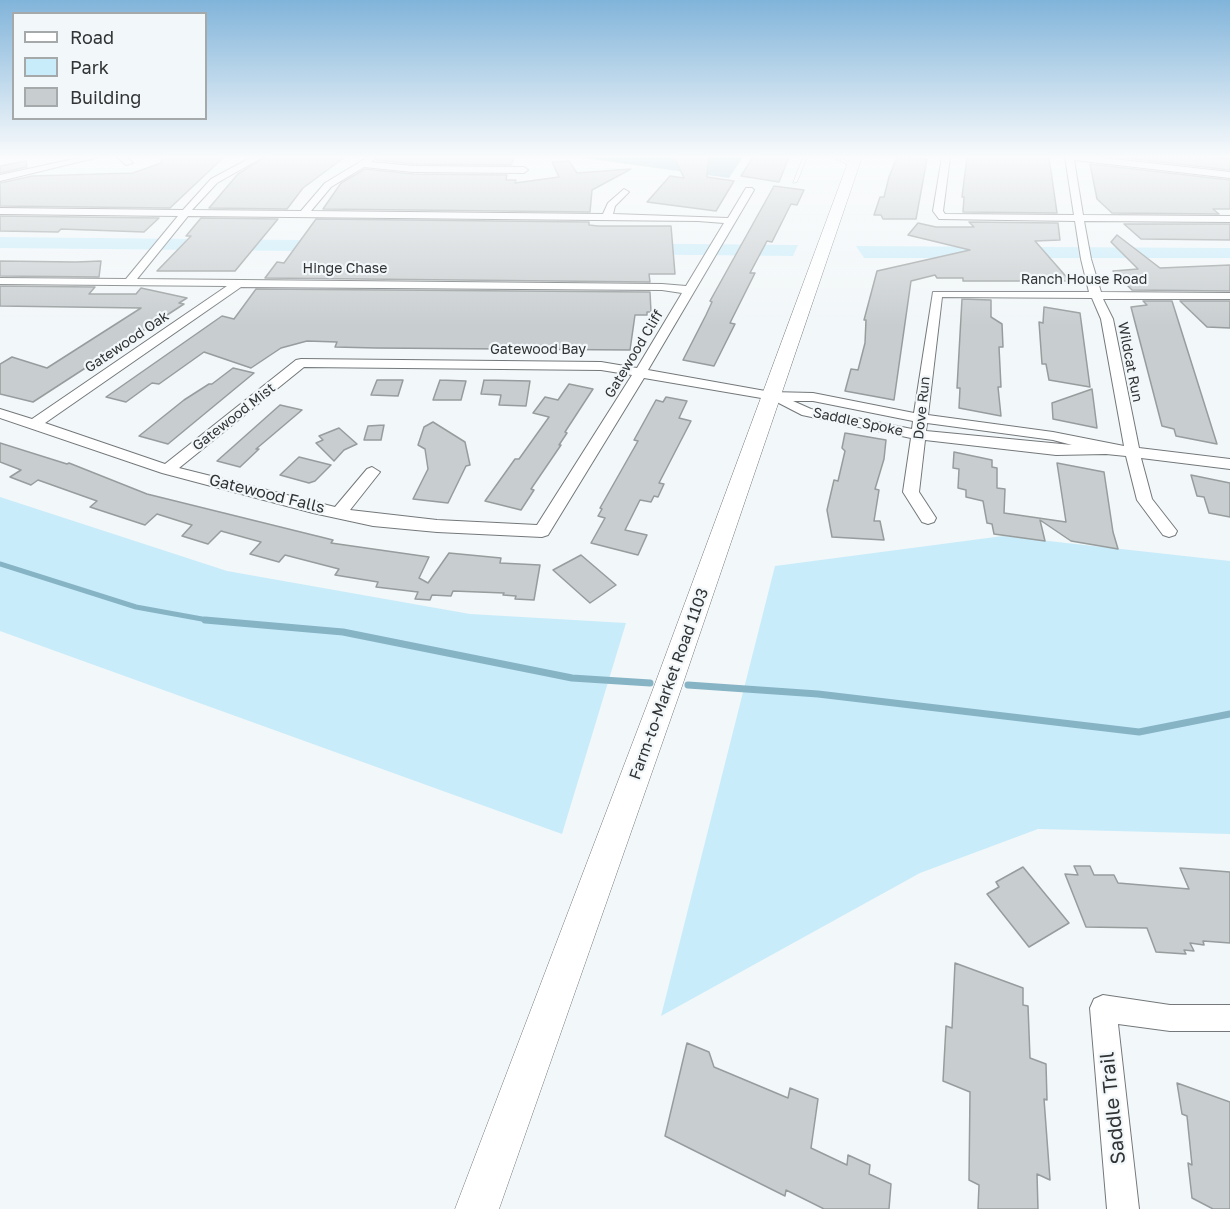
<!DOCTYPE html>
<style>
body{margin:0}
#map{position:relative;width:1230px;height:1209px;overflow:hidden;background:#f2f7f9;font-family:"Golos Text",sans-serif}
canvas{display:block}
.legend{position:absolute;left:12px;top:12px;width:195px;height:108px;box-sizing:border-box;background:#f2f7f9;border:2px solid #a5a9aa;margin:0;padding:8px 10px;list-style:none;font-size:18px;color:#313334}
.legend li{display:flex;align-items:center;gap:12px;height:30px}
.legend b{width:30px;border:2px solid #a5a9aa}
</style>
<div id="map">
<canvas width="1230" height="1209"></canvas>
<ul class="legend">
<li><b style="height:8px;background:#fff"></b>Road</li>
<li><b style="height:16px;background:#c9ecfa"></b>Park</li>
<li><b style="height:16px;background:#c8cdcf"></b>Building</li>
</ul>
</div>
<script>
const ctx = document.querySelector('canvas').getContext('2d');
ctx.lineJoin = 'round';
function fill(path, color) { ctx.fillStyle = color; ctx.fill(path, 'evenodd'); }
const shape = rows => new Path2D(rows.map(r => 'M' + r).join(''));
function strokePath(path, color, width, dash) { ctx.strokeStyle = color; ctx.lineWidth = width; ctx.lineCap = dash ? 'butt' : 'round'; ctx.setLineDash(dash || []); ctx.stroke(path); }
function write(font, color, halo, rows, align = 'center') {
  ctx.font = font + ' "Golos Text",sans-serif'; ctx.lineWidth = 4.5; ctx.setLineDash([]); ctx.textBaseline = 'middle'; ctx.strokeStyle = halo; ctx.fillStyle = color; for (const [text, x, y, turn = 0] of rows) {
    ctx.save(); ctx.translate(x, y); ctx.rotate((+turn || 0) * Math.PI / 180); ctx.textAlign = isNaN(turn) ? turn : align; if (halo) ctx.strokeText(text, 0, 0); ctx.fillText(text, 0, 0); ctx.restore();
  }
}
fill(shape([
 [0,237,798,245,793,256,0,248],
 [856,246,1230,248,1230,258,864,258],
 [0,497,227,571,470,614,626,623,562,834,0,631],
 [1003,536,1230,561,1230,834,1038,829,920,873,661,1016,775,566]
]), '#c9ecfa');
fill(shape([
 [577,157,743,157,729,178]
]), '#91bed0');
strokePath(shape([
 [0,564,136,607,213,621]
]), '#87b4c5', 5);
strokePath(shape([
 [205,620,343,632,572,678,650,683],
 [688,685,818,694,1139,732,1230,714]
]), '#87b4c5', 7);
const building = shape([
 [162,157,224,157,170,208,0,206,0,183,32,176,133,173,161,163,162,157],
 [265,157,345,157,303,188,287,209,209,208,238,174,265,157],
 [378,157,514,157,511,165,413,164,377,160,378,157],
 [674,157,708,157,707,177,734,181,716,211,647,202,670,176,684,178,674,157],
 [753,157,789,157,779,182,741,176,753,157],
 [897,157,927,159,916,219,883,219,881,215,874,215,880,197,884,197,889,177,897,157],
 [967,157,1049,157,1057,213,963,212,964,197,962,197,967,157],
 [1117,157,1225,158,1230,159,1230,170,1117,157],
 [26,161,27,167,0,173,0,166,26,161],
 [569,161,577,173,631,169,592,190,590,212,323,209,341,183,365,169,413,174,507,175,506,180,516,180,515,183,559,177,552,162,569,161],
 [1090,164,1230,180,1230,209,1213,209,1219,214,1112,213,1097,199,1090,164],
 [774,186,804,190,797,205,791,204,772,242,767,241,750,273,755,273,730,323,735,324,714,366,683,360,706,315,712,302,710,301,774,186],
 [0,216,159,218,144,232,61,229,58,232,0,231,0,216],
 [201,218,278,219,235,271,157,271,191,236,186,236,201,218],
 [316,219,589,222,589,225,598,226,671,226,675,274,649,274,650,282,265,278,277,262,284,263,316,219],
 [969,222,1058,223,1060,240,1035,241,1070,281,963,281,963,278,937,278,935,275,911,281,894,400,845,391,851,369,858,370,865,343,866,320,864,320,877,271,970,250,908,235,918,223,936,227,974,227,969,222],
 [1124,224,1230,224,1230,240,1141,239,1124,224],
 [1117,235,1160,268,1230,265,1230,291,1132,290,1113,271,1138,269,1111,242,1117,235],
 [0,261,76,262,101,261,99,277,0,276,0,261],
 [0,286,95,287,89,294,136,294,141,288,187,298,179,303,184,304,33,402,0,394,0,364,12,357,47,368,141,308,0,306,0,286],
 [256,289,650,292,651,312,647,312,647,315,635,315,630,350,376,348,335,347,337,342,307,341,281,348,251,368,204,352,159,384,152,383,126,402,106,397,222,316,234,319,256,289],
 [962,299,991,300,991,317,1002,324,1003,347,999,347,1001,387,998,387,1001,416,959,408,960,388,957,388,962,299],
 [1143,301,1172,301,1217,444,1176,436,1174,429,1162,426,1131,307,1147,305,1143,301],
 [1180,301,1230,301,1230,328,1207,327,1180,301],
 [1044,307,1080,313,1090,387,1049,380,1046,364,1042,364,1039,322,1043,323,1044,307],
 [233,368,254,373,168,444,139,436,184,400,209,384,212,384,233,368],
 [377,380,403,380,398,396,371,395,377,380],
 [440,380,466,381,461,400,433,400,440,380],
 [484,380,530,381,526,406,499,405,501,395,481,394,484,380],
 [569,384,593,389,565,432,567,433,559,445,561,445,531,489,534,490,521,510,485,501,515,459,519,459,549,417,533,413,545,397,558,400,569,384],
 [1092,389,1097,428,1053,419,1052,403,1092,389],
 [666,397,687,401,679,418,691,421,659,483,664,484,658,497,654,496,651,502,640,500,625,530,647,535,638,555,591,543,605,518,598,516,602,509,600,508,638,441,634,440,656,400,663,402,666,397],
 [280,405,302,410,256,449,259,449,240,467,217,461,280,405],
 [433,422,465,442,470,465,466,466,448,503,413,499,428,469,425,449,418,445,424,427,433,422],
 [384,425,381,440,364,440,368,426,384,425],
 [339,428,357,444,344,450,334,461,316,443,323,440,319,436,339,428],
 [845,433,886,440,884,459,875,489,879,490,874,521,880,521,884,540,832,537,827,510,834,480,838,481,845,451,842,448,845,433],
 [0,443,67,464,69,463,147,494,333,540,331,543,429,557,419,578,428,583,449,553,501,558,500,563,540,565,534,600,515,599,516,596,503,595,504,593,453,591,451,596,432,595,430,600,415,599,418,592,376,587,378,582,335,575,339,569,285,555,279,562,250,554,261,542,221,531,208,544,182,536,192,525,157,514,145,525,90,507,97,501,38,480,31,485,10,477,21,470,0,462,0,443],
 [954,452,992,460,992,467,997,468,997,488,1005,489,1004,513,1066,522,1057,463,1104,472,1113,532,1118,549,1071,541,1040,520,1045,541,994,534,992,524,987,523,983,501,966,497,966,490,958,488,959,469,953,468,954,452],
 [299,457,331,465,315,481,309,483,280,475,299,457],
 [1191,475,1230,483,1230,517,1209,513,1204,497,1197,496,1191,475],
 [581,555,616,585,590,603,553,570,581,555],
 [1074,866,1090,866,1094,875,1114,875,1118,883,1189,889,1180,868,1230,872,1230,943,1203,941,1204,945,1190,943,1194,951,1184,950,1186,954,1156,952,1147,928,1086,927,1065,874,1078,875,1074,866],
 [1023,867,1069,923,1029,947,987,894,999,887,996,882,1023,867],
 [955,963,1023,988,1023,1005,1028,1006,1030,1058,1046,1064,1047,1100,1044,1099,1050,1180,1037,1174,1038,1209,978,1209,979,1185,969,1180,970,1092,943,1081,946,1026,952,1028,955,963],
 [687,1043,709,1052,714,1067,788,1098,790,1088,818,1099,811,1148,847,1165,848,1155,870,1165,869,1174,891,1184,889,1209,824,1209,786,1190,785,1196,665,1136,687,1043],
 [1177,1083,1230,1102,1230,1209,1213,1209,1192,1198,1188,1163,1192,1165,1187,1116,1182,1114,1177,1083]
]);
fill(building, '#c8cdcf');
strokePath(building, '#979c9d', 1.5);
const service = shape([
 [803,157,807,157,797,182,793,183,803,157],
 [832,157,838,157,855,165,851,166,832,157]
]);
const minor = shape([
 [83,157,99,157,0,181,0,175,83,157],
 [117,157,127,157,133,163,126,165,117,157],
 [252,157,263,157,217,183,192,210,301,211,325,183,368,157,376,158,371,162,413,166,524,167,528,170,524,173,413,172,364,167,331,187,311,211,603,214,608,203,624,189,629,192,615,206,613,214,728,218,746,188,752,188,754,190,648,370,771,392,813,393,914,413,933,292,1089,292,1081,259,1075,221,939,219,933,211,942,157,950,157,943,211,945,214,1074,215,1065,157,1095,157,1230,172,1230,178,1074,160,1083,215,1230,216,1230,222,1084,221,1091,259,1101,292,1230,293,1230,299,1103,299,1113,319,1139,448,1230,459,1230,469,1141,458,1152,499,1177,531,1175,535,1169,537,1163,535,1137,500,1126,456,1106,454,1056,455,925,440,919,492,936,518,934,522,928,524,922,522,903,492,911,438,802,415,773,400,644,378,548,535,542,537,437,532,373,526,313,513,162,473,0,418,0,409,32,419,227,286,0,284,0,278,126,279,178,216,0,214,0,208,183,210,211,179,252,157],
 [188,216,698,221,724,223,686,286,662,284,137,279,188,216],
 [241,287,662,290,682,293,637,368,601,362,301,359,296,360,165,464,45,423,241,287],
 [942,297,1092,298,1101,319,1124,446,1053,432,928,415,942,297],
 [304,367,601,370,632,375,537,525,437,520,350,510,380,472,372,467,367,469,335,507,179,468,304,367],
 [793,401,813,401,913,421,912,429,811,409,793,401],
 [927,423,1053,440,1072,445,926,431,927,423],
 [1103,995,1170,1005,1230,1005,1230,1031,1170,1031,1118,1024,1139,1209,1107,1209,1090,1008,1094,999,1103,995]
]);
const secondary = shape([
 [850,157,862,157,680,692,499,1209,455,1209,652,692,850,157]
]);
strokePath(service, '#74787a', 1);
strokePath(minor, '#74787a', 2);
strokePath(secondary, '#74787a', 1);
fill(service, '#fff');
fill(minor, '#fff');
fill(secondary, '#fff');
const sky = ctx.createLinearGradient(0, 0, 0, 326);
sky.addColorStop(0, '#81b4da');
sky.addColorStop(0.48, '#f9fbfc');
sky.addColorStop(1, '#f9fbfc00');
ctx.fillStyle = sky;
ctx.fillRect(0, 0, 1230, 326);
write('14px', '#313334', '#f2f7f9', [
 ["Hinge Chase",345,269],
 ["Ranch House Road",1084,280],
 ["Gatewood Oak",127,342,-34],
 ["Gatewood Bay",538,350],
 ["Gatewood Cliff",634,354,-59],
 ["Wildcat Run",1130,362,79],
 ["Dove Run",922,408,-84],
 ["Gatewood Mist",234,417,-38],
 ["Saddle Spoke",858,422,12]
]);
write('16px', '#313334', '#f2f7f9', [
 ["Gatewood Falls",267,494,14],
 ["Farm-to-Market Road 1103",669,684,-70]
]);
write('20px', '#313334', '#f2f7f9', [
 ["Saddle Trail",1113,1108,-96]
]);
</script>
